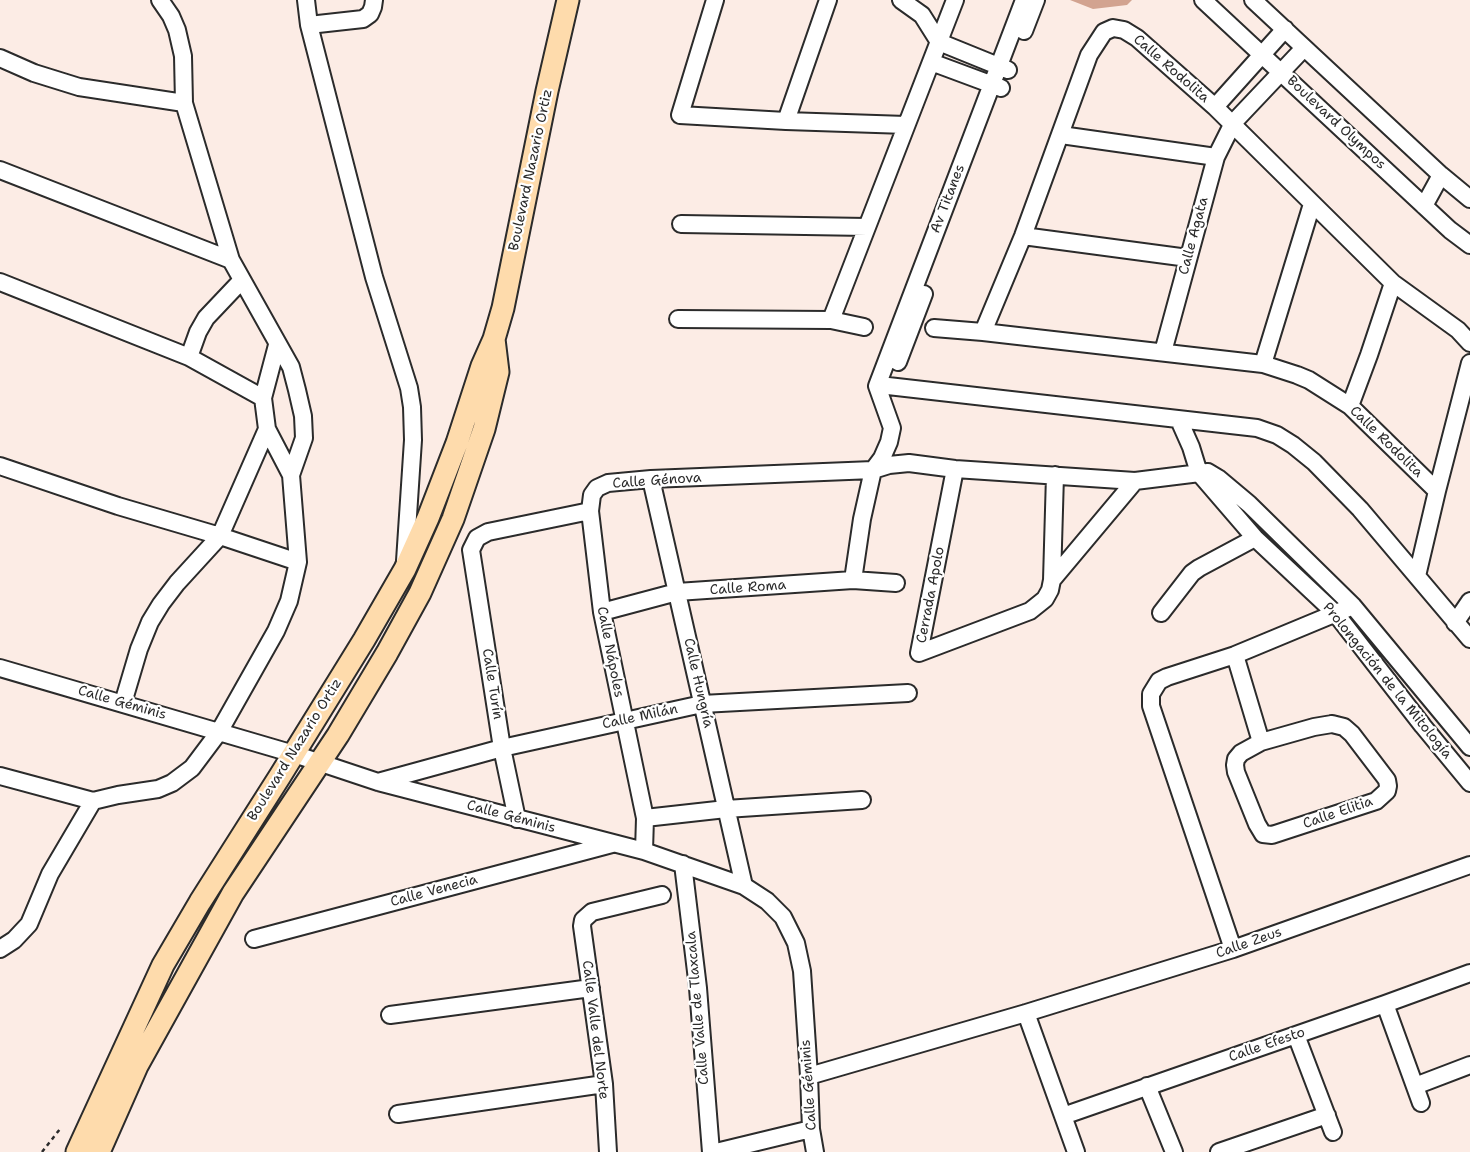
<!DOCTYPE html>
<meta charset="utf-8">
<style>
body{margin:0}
canvas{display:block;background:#fcece5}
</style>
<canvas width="1470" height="1152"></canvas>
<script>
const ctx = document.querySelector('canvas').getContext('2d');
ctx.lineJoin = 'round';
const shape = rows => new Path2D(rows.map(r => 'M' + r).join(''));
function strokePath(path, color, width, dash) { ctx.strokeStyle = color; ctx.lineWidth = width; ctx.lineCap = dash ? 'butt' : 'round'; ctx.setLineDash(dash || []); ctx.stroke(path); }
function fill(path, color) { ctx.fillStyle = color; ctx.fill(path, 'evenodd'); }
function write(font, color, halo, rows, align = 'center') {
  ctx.font = font + ' "Shantell Sans",sans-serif'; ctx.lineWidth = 4.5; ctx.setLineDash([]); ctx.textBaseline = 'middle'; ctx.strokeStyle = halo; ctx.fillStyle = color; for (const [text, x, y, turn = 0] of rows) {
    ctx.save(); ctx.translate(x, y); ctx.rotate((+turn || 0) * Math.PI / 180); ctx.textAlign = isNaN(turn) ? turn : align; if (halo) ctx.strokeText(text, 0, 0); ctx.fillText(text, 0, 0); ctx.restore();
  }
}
const minor = shape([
 [160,0,171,16,177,30,183,56,184,103,231,260,291,367,297,390,303,416,304,438,291,475],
 [306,0,309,25,374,277,409,388,412,407,413,440,405,561],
 [715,0,680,115,786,121,906,125],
 [901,0,922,15,939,42,1008,70],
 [1203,0,1450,230,1470,245],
 [1253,0,1441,175,1470,199],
 [309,25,363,19,370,14,373,7,374,0],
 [1024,31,1036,0],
 [0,58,34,73,79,87,184,103],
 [931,62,1001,88],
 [1215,107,1285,29],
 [786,121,828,0],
 [1061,135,1216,157],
 [0,170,231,260],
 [1424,206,1441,175],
 [681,224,867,227],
 [1023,236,1188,258],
 [0,282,189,357,263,398,277,345],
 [678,319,831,320,864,327],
 [831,320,955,0],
 [934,328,983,332,1263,364,1297,375,1309,380,1350,406,1437,491],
 [983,332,1023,236,1089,55,1104,32,1113,28,1124,30,1137,38,1215,107,1393,283,1458,330,1470,343],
 [1163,352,1216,157,1233,123,1304,48],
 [189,357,198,332,206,318,242,280],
 [898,362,924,294],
 [1263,364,1312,204],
 [888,386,1257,428,1277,435,1293,445,1314,462,1360,509,1470,639],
 [1350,406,1369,355,1393,283],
 [1179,420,1191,447,1199,473,1255,538,1336,614,1423,726,1470,783],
 [0,466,118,506,220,536,298,562],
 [651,479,744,886],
 [1417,576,1437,491,1470,363],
 [853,580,862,519,873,470,882,458,889,442,892,428,877,386,1024,0],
 [1052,580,1135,481],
 [602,612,677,592,853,580,896,583],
 [1161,613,1192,573,1199,568,1255,538],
 [1455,623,1470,601],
 [919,653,1030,611,1045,599,1050,590,1052,580,1055,475],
 [919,653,955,469],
 [1235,655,1261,742],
 [0,668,294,754,378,782,644,851,744,886,767,901,783,917,796,943,802,971,809,1076,811,1129,815,1152],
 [123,703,139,649,150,622,161,604,177,583,220,536,267,429],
 [1332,724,1344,727,1352,734,1387,780,1388,786,1387,791,1376,801,1272,835,1263,834,1257,824,1236,772,1235,765,1236,759,1241,753,1261,742,1314,727,1332,724],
 [0,776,93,801],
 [378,782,502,748,702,704,908,693],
 [645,818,726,809,862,800],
 [517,819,502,748,471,550,477,538,488,532,590,511],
 [644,851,645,818,602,612,590,511,592,495,597,488,608,483,651,479,873,470,889,465,909,463,955,469,1135,481,1208,472,1218,478,1249,504,1353,606,1470,747],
 [683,864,698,988,711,1152],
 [254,939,612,844],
 [0,949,14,940,29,924,50,874,93,801,118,795,158,789,172,783,192,768,219,732,276,631,289,601,298,562,291,475,267,429,263,398],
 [1233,949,1151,706,1151,694,1159,681,1167,677,1235,655,1353,606],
 [1385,1004,1421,1103],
 [1026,1013,1076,1152],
 [390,1015,591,988],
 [1296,1035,1333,1132],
 [809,1076,1026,1013,1233,949,1470,865],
 [1147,1086,1174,1152],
 [1415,1086,1470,1065],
 [398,1114,604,1084],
 [1063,1116,1385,1004,1470,973],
 [608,1152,604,1084,582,926,583,920,592,912,662,895],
 [716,1152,811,1129],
 [1219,1152,1327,1115]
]);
const major = shape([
 [77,1152,163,965,200,902,280,776,364,640,405,569,428,518,457,443,482,366,494,339,503,308,547,91,568,0],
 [99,1152,137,1066,233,893,338,735,387,653,420,593,453,519,484,429,498,372,494,339]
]);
strokePath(minor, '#2b2b2b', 20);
strokePath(major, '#2b2b2b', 25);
strokePath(shape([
 [42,1152,60,1129]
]), '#2b2b2b', 2.5, [4, 4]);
strokePath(minor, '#fff', 16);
strokePath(major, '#fedbac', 21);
fill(shape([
 [1070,0,1132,0,1127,5,1093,9]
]), '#d2a390');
write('14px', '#2b2b2b', '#fff', [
 ["Calle Rodolita",1171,69,41],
 ["Boulevard Olympos",1336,123,43],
 ["Boulevard Nazario Ortiz",531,170,-78],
 ["Av Titanes",948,199,-69],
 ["Calle Agata",1194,236,-75],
 ["Calle Rodolita",1386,442,44],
 ["Calle Génova",657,481,-4],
 ["Calle Roma",748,588,-4],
 ["Cerrada Apolo",931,595,-79],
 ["Calle Nápoles",610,652,79],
 ["Prolongación de la Mitología",1387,681,51],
 ["Calle Hungría",698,683,77],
 ["Calle Turín",492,684,81],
 ["Calle Géminis",122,703,16],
 ["Calle Milán",640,717,-12],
 ["Boulevard Nazario Ortiz",295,750,-58],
 ["Calle Elitia",1338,813,-19],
 ["Calle Géminis",511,817,15],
 ["Calle Venecia",434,891,-15],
 ["Calle Zeus",1249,943,-19],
 ["Calle Valle de Tlaxcala",698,1008,-95],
 ["Calle Valle del Norte",595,1030,83],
 ["Calle Efesto",1267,1045,-19],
 ["Calle Géminis",809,1085,-94]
]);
</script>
